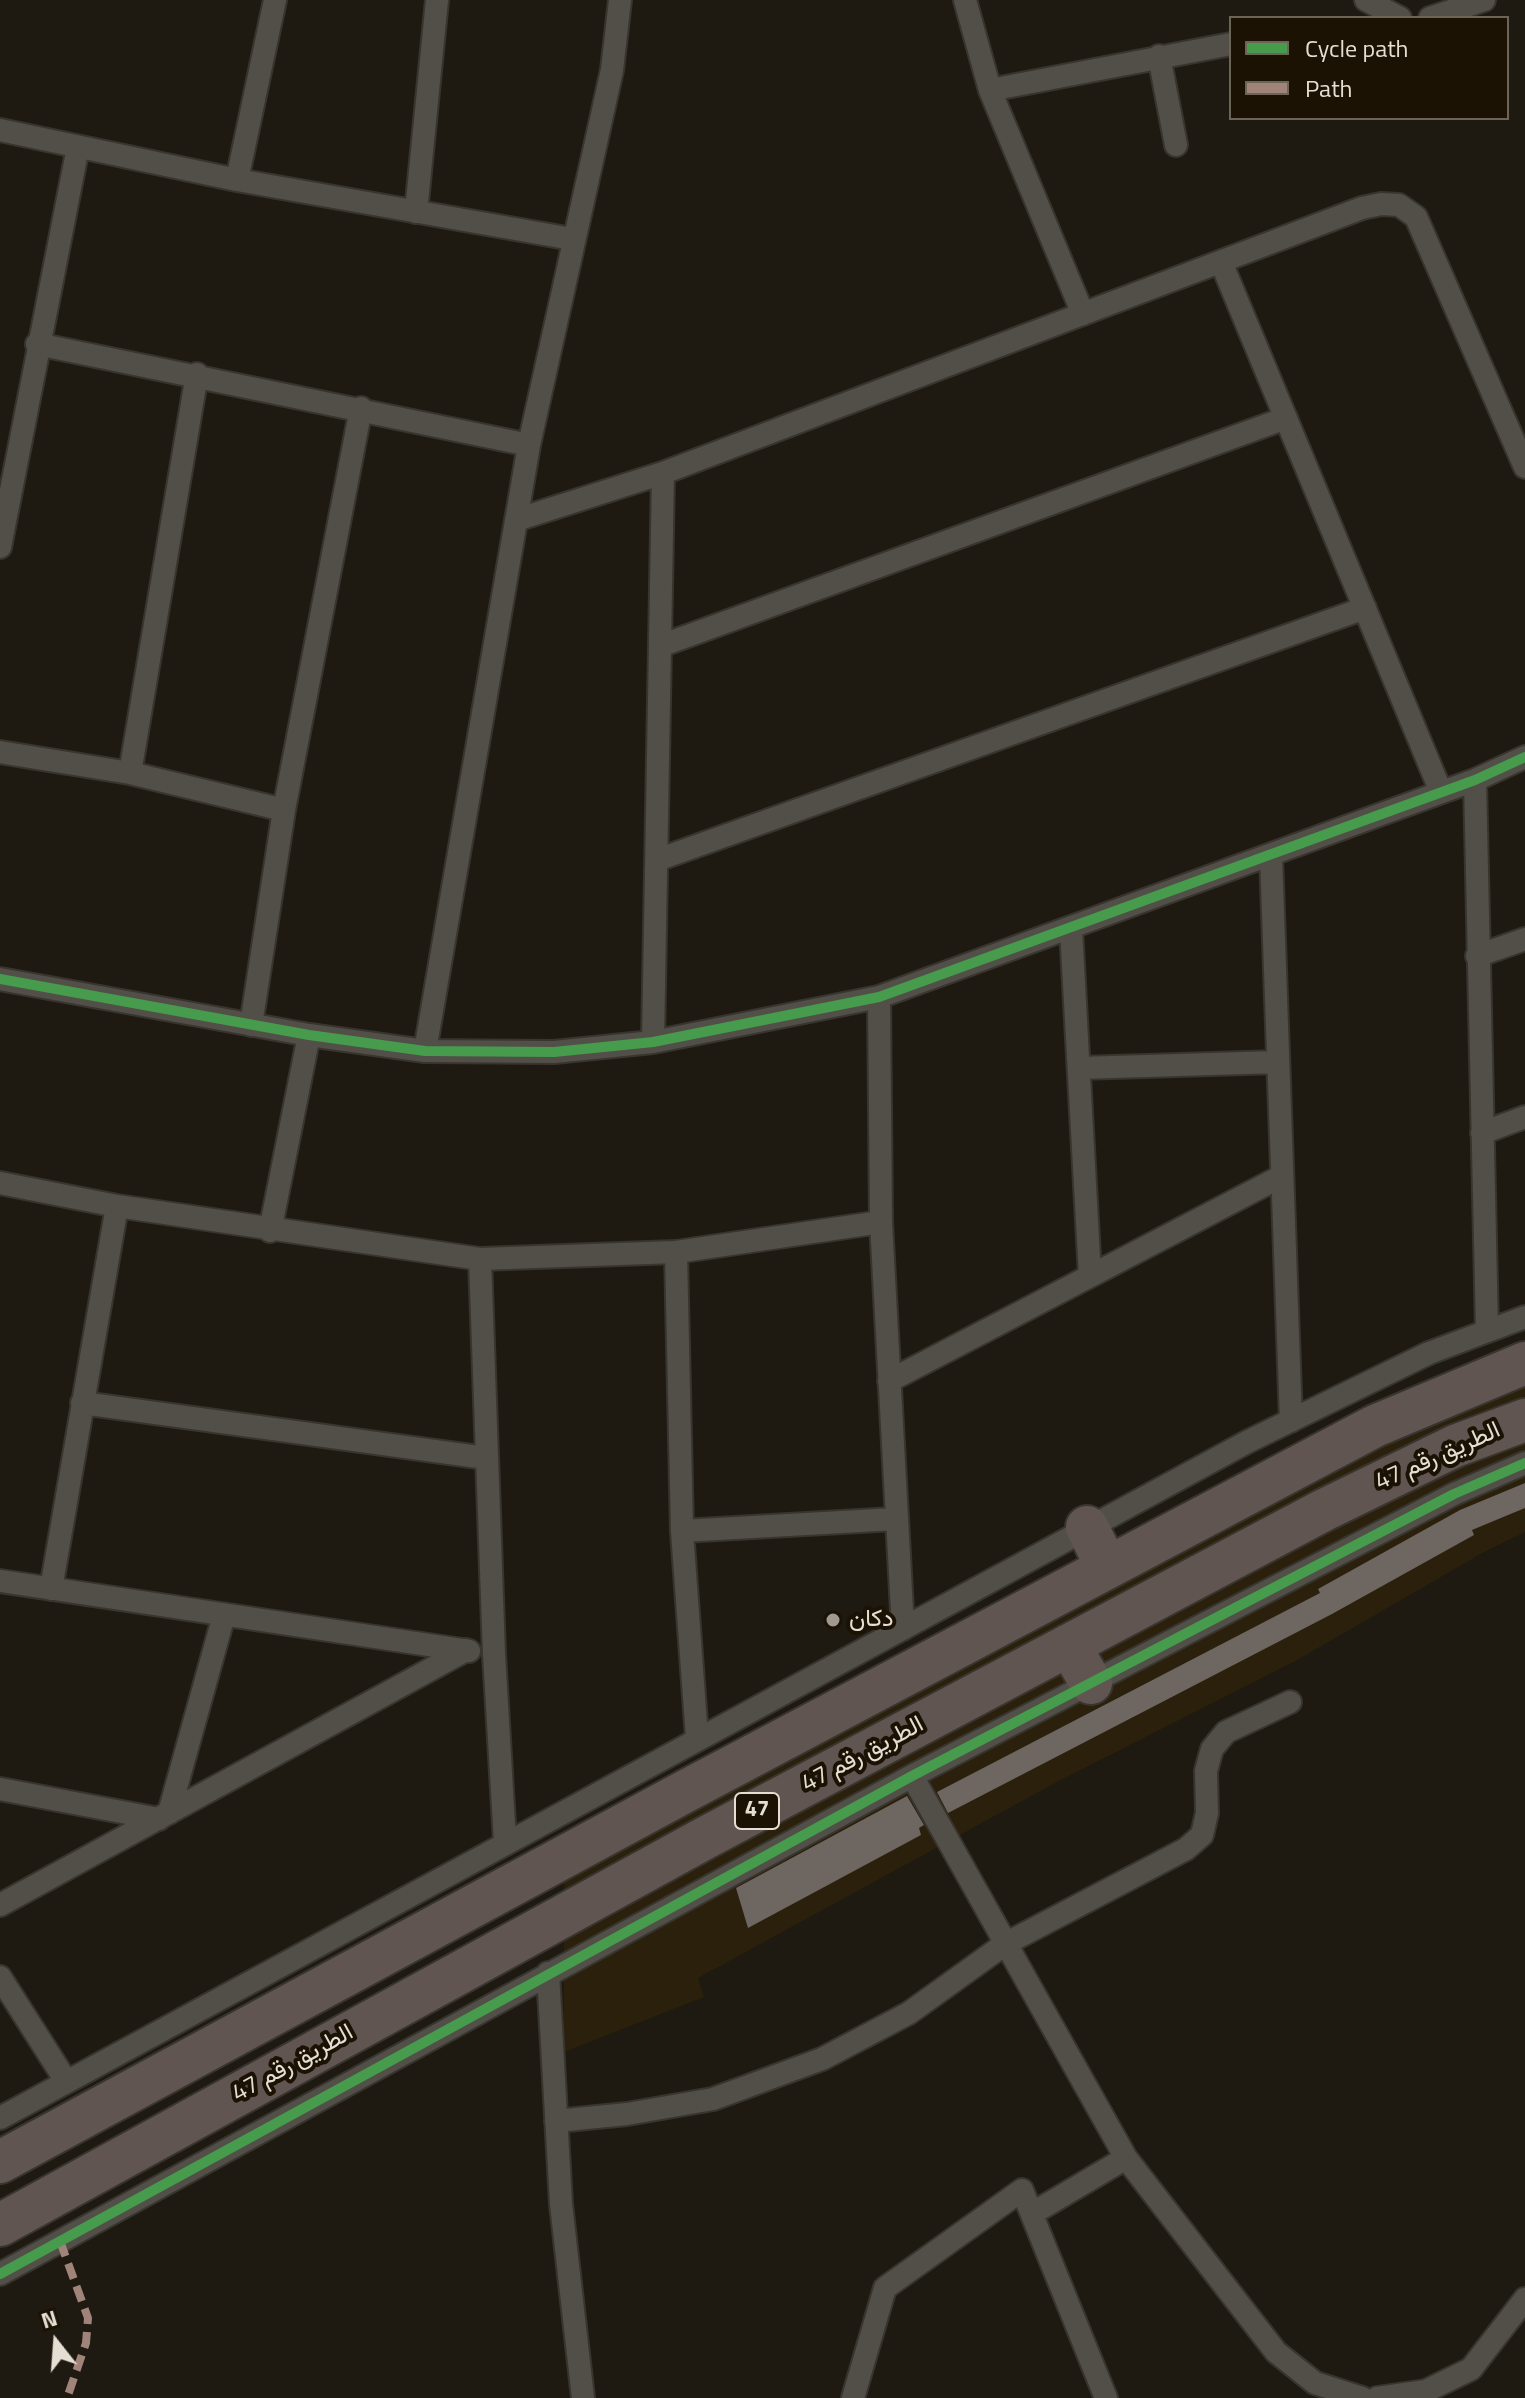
<!DOCTYPE html>
<meta charset="utf-8">
<style>
body{margin:0}
#map{position:relative;width:1525px;height:2398px;overflow:hidden;background:#1e1a11;font-family:"Titillium Web",sans-serif}
canvas{display:block}
.legend{position:absolute;left:1229px;top:16px;width:280px;height:104px;box-sizing:border-box;background:#1b1204;border:2px solid #6b6457;margin:0;padding:10px 14px;list-style:none;font-size:24px;color:#e4ded3}
.legend li{display:flex;align-items:center;gap:16px;height:40px}
.legend b{width:40px;border:2px solid #6b6457}
.north{position:absolute;left:16px;top:2302px;width:80px;height:80px;-webkit-text-stroke:6px #1b1204;paint-order:stroke;rotate:343deg;font-size:22px;font-weight:700;line-height:32px;text-align:center;color:#e4ded3}
.north::after{content:'';display:block;margin:auto;width:28px;height:36px;background:#e4ded3;clip-path:polygon(50% 0,100% 100%,50% 72%,0 100%)}
</style>
<div id="map">
<canvas width="1525" height="2398"></canvas>
<ul class="legend">
<li><b style="height:10px;background:#469c4c"></b>Cycle path</li>
<li><b style="height:10px;background:#a18479"></b>Path</li>
</ul>
<div class="north">N</div>
</div>
<script>
const ctx = document.querySelector('canvas').getContext('2d');
ctx.lineJoin = 'round';
function fill(path, color) { ctx.fillStyle = color; ctx.fill(path, 'evenodd'); }
const shape = rows => new Path2D(rows.map(r => 'M' + r).join(''));
function strokePath(path, color, width, dash) { ctx.strokeStyle = color; ctx.lineWidth = width; ctx.lineCap = dash ? 'butt' : 'round'; ctx.setLineDash(dash || []); ctx.stroke(path); }
function write(font, color, halo, rows, align = 'center') {
  ctx.font = font + ' "Titillium Web",Vazirmatn,sans-serif'; ctx.lineWidth = 8; ctx.setLineDash([]); ctx.textBaseline = 'middle'; ctx.strokeStyle = halo; ctx.fillStyle = color; for (const [text, x, y, turn = 0] of rows) {
    ctx.save(); ctx.translate(x, y); ctx.rotate((+turn || 0) * Math.PI / 180); ctx.textAlign = isNaN(turn) ? turn : align; if (halo) ctx.strokeText(text, 0, 0); ctx.fillText(text, 0, 0); ctx.restore();
  }
}
fill(shape([
 [1525,1342,1525,1532,1484,1552,1299,1659,1055,1783,698,1978,704,1997,564,2052,564,1851,1464,1366]
]), '#2b200b');
fill(shape([
 [1525,1483,1525,1508,1472,1530,1474,1535,1332,1614,948,1813,937,1792,1320,1593,1318,1589,1460,1510],
 [907,1796,924,1825,919,1828,921,1835,748,1928,736,1888]
]), '#6d6661');
const street = shape([
 [965,0,990,90,1083,314],
 [1366,0,1400,18],
 [1430,18,1484,0],
 [1159,56,1176,145],
 [990,90,1231,44],
 [0,130,237,180,572,239],
 [237,180,275,0],
 [416,212,437,0],
 [1221,262,1441,792],
 [37,344,529,445],
 [516,520,663,473,1362,208,1381,204,1399,205,1416,217,1525,467],
 [0,547,78,147],
 [660,646,1286,418],
 [0,752,130,773,197,374],
 [130,773,284,810],
 [1475,780,1487,1331],
 [1271,856,1291,1421],
 [657,860,1365,608],
 [1071,929,1090,1276],
 [1477,956,1525,939],
 [0,979,309,1035,425,1051,554,1052,653,1042,879,997,1475,780,1525,757],
 [879,997,881,1222,903,1629],
 [251,1025,284,810,361,408],
 [653,1042,663,473],
 [425,1051,529,445,612,70,620,0],
 [1079,1068,1278,1062],
 [1482,1133,1525,1117],
 [0,1183,117,1206,480,1259,676,1252,881,1222],
 [270,1231,309,1035],
 [676,1252,682,1531,697,1738],
 [480,1259,494,1654,505,1842],
 [889,1381,1282,1176],
 [82,1403,486,1458],
 [682,1531,895,1519],
 [0,1581,469,1651],
 [51,1589,117,1206],
 [912,1776,1126,2158,1276,2352,1315,2383,1362,2398],
 [0,1789,159,1819],
 [169,1813,224,1615],
 [0,1905,466,1650],
 [548,1973,561,2204,583,2398],
 [0,1977,66,2081],
 [0,2118,1247,1442,1429,1353,1525,1317],
 [556,2121,627,2114,713,2099,822,2059,909,2013,1005,1944,1186,1849,1202,1835,1207,1813,1206,1771,1212,1749,1226,1732,1290,1702],
 [1033,2213,1126,2158],
 [0,2274,912,1776,1454,1494,1525,1463],
 [853,2398,885,2288,1022,2190,1106,2398],
 [1377,2398,1426,2391,1471,2369,1525,2299]
]);
const highway = shape([
 [1087,1527,1107,1567],
 [1069,1645,1091,1683],
 [0,2162,686,1791,1375,1426,1525,1363],
 [0,2225,707,1837,1324,1510,1455,1446,1525,1420]
]);
strokePath(street, '#38342e', 26);
strokePath(highway, '#38342e', 46);
strokePath(street, '#524f48', 22);
strokePath(highway, '#615552', 42);
strokePath(shape([
 [60,2241,88,2318,86,2343,67,2398]
]), '#a18479', 8, [16, 8]);
strokePath(shape([
 [0,979,309,1035,425,1051,554,1052,653,1042,879,997,1475,780,1525,757],
 [0,2274,912,1776,1454,1494,1525,1463]
]), '#469c4c', 10);
for (const [x, y, r, color] of [
 [833,1620,8,"#9f998f"]
]) { const dot = new Path2D(); dot.arc(x, y, r, 0, 2 * Math.PI); ctx.fillStyle = color; ctx.fill(dot); strokePath(dot, '#1b1204', 3); }
for (const [x, y, w] of [
 [757,1811,44]
]) { const box = new Path2D(); box.roundRect(x - w / 2, y - 18, w, 36, 6); ctx.fillStyle = '#1b1204'; ctx.fill(box); strokePath(box, '#e4ded3', 2); }
write('bold 22px', '#e4ded3', null, [
 ["47",757,1811]
]);
write('24px', '#e4ded3', '#1b1204', [
 ["الطريق رقم 47",1438,1457,-24],
 ["الطريق رقم 47",863,1755,-28],
 ["الطريق رقم 47",293,2064,-29]
]);
write('24px', '#e4ded3', '#1b1204', [
 ["دكان",849,1620]
], 'left');
</script>
